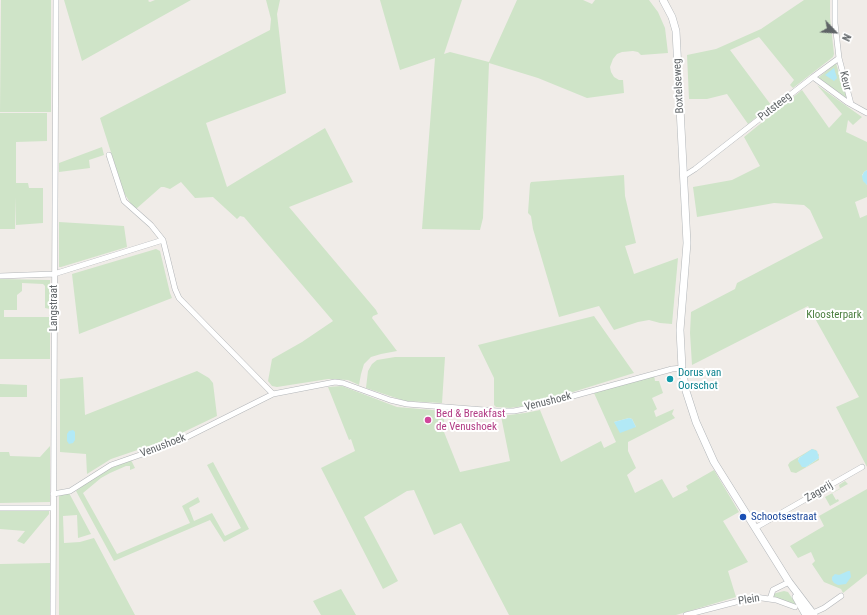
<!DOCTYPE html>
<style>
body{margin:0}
#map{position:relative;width:867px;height:615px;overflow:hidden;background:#f0ece8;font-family:"Roboto Condensed",sans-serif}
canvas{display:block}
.north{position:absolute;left:815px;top:12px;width:40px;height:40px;-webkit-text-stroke:3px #fff;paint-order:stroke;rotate:115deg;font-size:11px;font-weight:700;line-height:16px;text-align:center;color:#5f6467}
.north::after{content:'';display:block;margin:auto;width:14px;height:18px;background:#5f6467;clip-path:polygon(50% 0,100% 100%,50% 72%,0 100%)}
</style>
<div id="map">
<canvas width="867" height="615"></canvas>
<div class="north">N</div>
</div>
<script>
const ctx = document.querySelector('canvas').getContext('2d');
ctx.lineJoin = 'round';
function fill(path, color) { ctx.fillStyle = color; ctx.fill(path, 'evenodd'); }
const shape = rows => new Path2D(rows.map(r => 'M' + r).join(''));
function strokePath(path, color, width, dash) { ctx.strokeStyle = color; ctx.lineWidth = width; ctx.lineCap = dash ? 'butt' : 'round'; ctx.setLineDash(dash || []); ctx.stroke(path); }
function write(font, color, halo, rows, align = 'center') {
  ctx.font = font + ' "Roboto Condensed",sans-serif'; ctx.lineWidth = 4; ctx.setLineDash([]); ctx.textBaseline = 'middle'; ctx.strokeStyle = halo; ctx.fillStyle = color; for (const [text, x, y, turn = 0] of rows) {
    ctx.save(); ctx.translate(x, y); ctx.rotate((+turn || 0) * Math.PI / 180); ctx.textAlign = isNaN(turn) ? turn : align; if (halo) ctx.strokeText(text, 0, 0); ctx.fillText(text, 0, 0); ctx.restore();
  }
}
fill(shape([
 [1,0,51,0,51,112,0,112],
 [64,0,149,0,148,1,150,2,155,0,191,0,82,61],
 [266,0,280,0,277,14,286,93,206,123,227,187,325,128,353,182,289,207,376,310,378,314,373,316,372,318,397,351,381,354,371,357,364,364,361,374,359,385,348,380,328,379,277,387,272,386,268,381,272,359,302,342,333,321,244,217,240,216,237,219,213,197,195,198,181,182,170,189,164,187,161,187,136,209,131,204,124,193,100,118,270,30,271,19],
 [380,0,462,0,444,54,450,52,489,62,517,0,583,0,592,4,595,0,649,0,658,12,665,28,668,53,641,55,638,52,633,51,622,52,617,54,613,59,610,67,611,72,614,77,619,80,623,80,624,93,587,98,538,78,489,63,483,218,480,230,422,229,435,58,400,70],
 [804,0,830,0,830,18,834,54,833,57,793,88,790,85,794,80,759,37,730,50,771,105,748,124,727,94,707,99,689,99,687,55,716,49,761,29],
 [836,63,840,77,850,101,818,78],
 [817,85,862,117,853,125,848,120,846,132,867,142,867,170,864,172,862,175,867,185,867,197,855,202,860,218,867,215,867,467,836,407,859,397,808,306,692,365,690,333,691,312,735,289,737,283,823,238,810,210,804,205,774,203,697,217,693,187,732,180,760,166,744,137,802,90,829,128,842,114],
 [0,113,47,113,47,141,16,142,16,183,28,183,29,188,43,188,43,223,16,225,16,197,15,229,0,229],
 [102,147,104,155,89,160,90,168,59,172,59,163],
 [624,175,625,196,636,243,625,246,634,274,678,258,672,324,660,323,649,320,638,322,614,330,599,306,559,317,533,229,531,216,528,213,530,184,531,182],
 [59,222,124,226,127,247,61,267,59,267],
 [156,249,160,251,170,293,172,298,79,334,72,274],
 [0,279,50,280,50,309,45,308,45,286,43,284,22,283,22,291,17,295,17,310,4,310,4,317,50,317,50,359,0,359],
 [594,316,634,373,531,405,510,408,496,407,494,405,494,378,478,345],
 [395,357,445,357,442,403,405,401,366,388,368,371,372,364,377,360],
 [197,371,209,378,213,383,217,416,167,440,111,459,87,474,86,454,60,452,60,379,83,377,85,415],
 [654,375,655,381,659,381,663,393,652,398,657,409,654,411,656,417,674,409,672,414,675,418,628,442,628,451,636,468,627,475,635,493,662,479,673,498,688,490,686,486,714,470,739,512,723,521,748,562,728,571,736,597,676,615,509,615,461,523,434,535,414,490,407,491,364,517,398,581,383,589,321,468,355,451,351,439,349,440,328,387,342,386,397,407,444,411,444,432,460,472,510,461,501,416,525,413,540,410,561,462,601,441,604,448,616,442,594,393],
 [629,418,632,419,636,427,614,422],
 [0,384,27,385,27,397,0,397],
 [50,446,50,502,0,503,0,452,9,452,10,456,40,457],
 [812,449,816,450,819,455,819,460,796,473,791,472,788,465,790,462],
 [817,451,819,458,806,467,803,467,798,459,800,457],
 [131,460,135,468,130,470,130,466,126,466,110,473,101,478,83,493,117,554,190,523,182,506,198,497,200,502,189,508,194,521,212,513,225,536,241,528,207,465,213,462,249,529,224,542,210,520,114,561,76,491,95,476,106,470],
 [845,481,848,484,846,485,832,493,836,500,838,499,839,501,830,506,825,497,840,489,839,485],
 [867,489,867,574,843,593,841,589,824,582,812,564,815,561,811,552,798,558,790,546,824,526,819,516],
 [69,493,91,534,78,538,77,515,63,516,64,543,80,542,94,538,135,615,59,615,59,496],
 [0,511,49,511,49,514,24,544,17,541,25,531,0,529],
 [50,563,50,615,0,615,0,564],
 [341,589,356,615,321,615,313,601],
 [784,591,788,592,798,607,774,597,772,594]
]), '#cfe4c8');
fill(shape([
 [834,68,837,78,834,81,825,75],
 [867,170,867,185,863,181,862,176,864,172],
 [629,418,632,419,636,427,620,433,614,422],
 [73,430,75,432,75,440,73,443,69,444,67,441,67,434,69,431],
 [812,449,817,451,819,458,806,467,802,467,798,461,799,458],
 [848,571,850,571,851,577,846,584,838,585,834,583,832,580,832,577,835,574,839,575]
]), '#b2e9f6');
const street = shape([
 [835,0,835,23,839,58,851,104],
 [813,77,847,102,867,113],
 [109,155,124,201,151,225,163,240,175,289,179,298,273,394],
 [684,176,695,169,813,77,839,58],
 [0,276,54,274,163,240],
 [53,494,70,491,111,465,177,442,273,394,335,382,343,383,390,400,407,404,497,411,514,411,529,408,672,369,682,368],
 [0,508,52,508],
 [755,528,862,467],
 [770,599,773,590,789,582],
 [811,613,813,613,824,608,841,596],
 [53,615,56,0],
 [686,615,755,597,776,600,795,607]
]);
const secondary = shape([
 [663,0,672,17,676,31,687,243,680,330,682,368,686,391,696,422,714,462,789,582,814,615],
 [796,597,806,615]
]);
strokePath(street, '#b3b6b9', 6);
strokePath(secondary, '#b2b6b9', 8);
strokePath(street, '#fff', 5);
strokePath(secondary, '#fff', 7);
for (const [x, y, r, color] of [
 [670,379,4,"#0f9aa8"],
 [428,420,4,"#d1479c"],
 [743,517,4,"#1a4fb4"]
]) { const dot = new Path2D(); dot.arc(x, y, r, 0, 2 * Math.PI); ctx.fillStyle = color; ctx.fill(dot); strokePath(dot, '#fff', 1.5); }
write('11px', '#5f6467', '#fff', [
 ["Keur",845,81,76],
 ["Boxtelseweg",679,86,-93],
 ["Putsteeg",775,107,-38],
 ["Langstraat",54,308,-90],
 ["Venushoek",548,402,-14],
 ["Venushoek",163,446,-21],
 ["Zagerij",819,492,-31],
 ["Plein",749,600,-9]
]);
write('11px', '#4b7e3f', '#fff', [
 ["Kloosterpark",834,315]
]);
write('11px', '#0d838f', '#fff', [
 ["Dorus van",678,373],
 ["Oorschot",678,386]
], 'left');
write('11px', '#b23c85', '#fff', [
 ["Bed & Breakfast",436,414],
 ["de Venushoek",436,427]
], 'left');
write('11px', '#164399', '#fff', [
 ["Schootsestraat",751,517]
], 'left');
</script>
